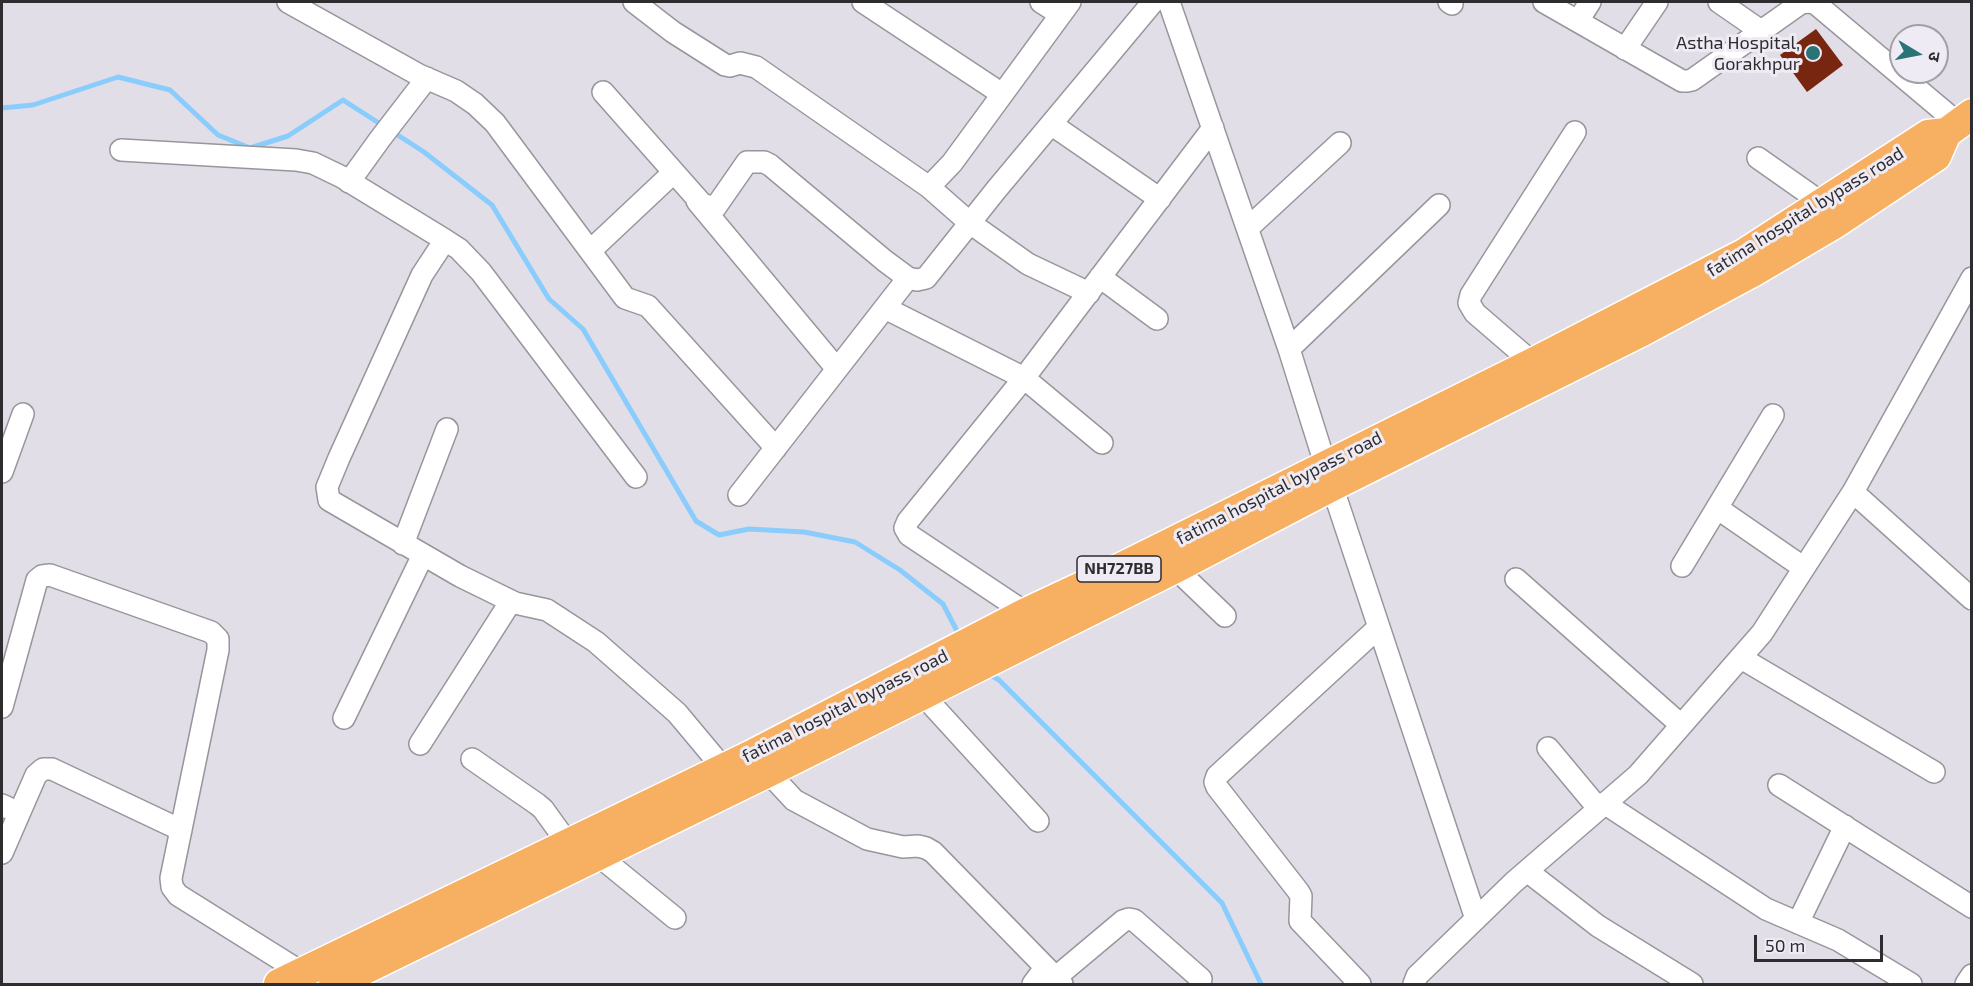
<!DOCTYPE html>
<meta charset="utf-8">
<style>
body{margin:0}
#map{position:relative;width:1973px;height:986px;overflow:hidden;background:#e2dee7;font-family:"Exo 2","Noto Sans Devanagari",sans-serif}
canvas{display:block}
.frame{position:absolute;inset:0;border:3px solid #2e2c2f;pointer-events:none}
.north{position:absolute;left:1889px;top:24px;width:60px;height:60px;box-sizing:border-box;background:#efebf4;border:2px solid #a29fa5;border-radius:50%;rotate:100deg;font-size:16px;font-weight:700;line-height:24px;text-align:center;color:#2e2c2f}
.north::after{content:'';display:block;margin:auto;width:21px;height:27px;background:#2a7477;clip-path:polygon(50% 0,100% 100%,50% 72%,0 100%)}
.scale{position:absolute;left:1754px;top:935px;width:129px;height:27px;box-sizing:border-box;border:3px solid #2e2c2f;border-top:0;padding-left:8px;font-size:18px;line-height:21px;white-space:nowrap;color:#2e2c2f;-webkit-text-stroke:4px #efebf4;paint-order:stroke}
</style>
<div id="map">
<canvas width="1973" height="986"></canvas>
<div class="frame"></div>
<div class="north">उ</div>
<div class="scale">50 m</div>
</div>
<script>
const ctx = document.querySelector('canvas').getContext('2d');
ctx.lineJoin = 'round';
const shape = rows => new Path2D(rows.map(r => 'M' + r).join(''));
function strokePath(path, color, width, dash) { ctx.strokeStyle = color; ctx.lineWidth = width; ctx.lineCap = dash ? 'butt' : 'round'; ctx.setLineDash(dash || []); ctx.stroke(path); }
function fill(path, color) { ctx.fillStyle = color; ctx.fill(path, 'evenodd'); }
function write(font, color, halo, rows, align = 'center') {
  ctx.font = font + ' "Exo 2",sans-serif'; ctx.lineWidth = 6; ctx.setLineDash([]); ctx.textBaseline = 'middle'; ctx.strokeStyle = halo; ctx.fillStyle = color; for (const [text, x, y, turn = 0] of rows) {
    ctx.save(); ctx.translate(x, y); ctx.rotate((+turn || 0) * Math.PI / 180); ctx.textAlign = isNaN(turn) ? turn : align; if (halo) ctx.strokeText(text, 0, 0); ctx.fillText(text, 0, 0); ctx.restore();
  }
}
strokePath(shape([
 [2,108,33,105,118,77,170,90,218,135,250,148,288,136,343,100,385,127],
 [393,132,424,152,492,205,549,299,583,329,696,521,719,535,749,529,804,532,855,542,900,570,943,604,957,631],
 [987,673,999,680,1222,903,1261,984]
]), '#8acdfd', 5);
fill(shape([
 [1816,29,1843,65,1807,92,1780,55]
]), '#782610');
const minor = shape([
 [288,2,419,75,456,91,475,104,495,123,625,298,648,306,776,448],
 [634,2,673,32,725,65,730,66,740,63,756,67,929,187,952,163,1070,2],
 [863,2,1002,94],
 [1041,2,1060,14],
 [1169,2,1289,349,1332,486,1476,919],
 [1449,2,1452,4],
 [1544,2,1682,81,1687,81,1692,80,1801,3,1808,2,1815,3,1959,124],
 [1719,2,1761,31],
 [1578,21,1590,2],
 [1625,49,1657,2],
 [603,92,702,204,715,208,747,162,764,162,770,165,885,261,908,278,917,280,926,278,996,190,1153,2],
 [1051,124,1160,199],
 [121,150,296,160,313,163,342,177,445,240,459,249,481,272,636,477],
 [1758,158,1822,203,1828,212],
 [349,182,380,139,427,78],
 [929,187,970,223,1028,264,1089,293],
 [697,201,837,369],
 [1248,228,1340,143],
 [445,240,422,275,339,458,327,487,329,500,460,576,515,603,547,610,596,642,677,713,723,768,729,781],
 [590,251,673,173],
 [1100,277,1157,319],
 [885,308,1024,378,1213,128],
 [1289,349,1439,205],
 [1533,363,1475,313,1469,303,1471,295,1575,132],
 [2,472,23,414],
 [1853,492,1972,599],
 [739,495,908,278],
 [1717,508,1804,568],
 [403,544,447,429],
 [1682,566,1773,415],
 [1175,568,1225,616],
 [1516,579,1681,725],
 [1026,613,909,535,905,528,908,521,1024,378,1102,443],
 [1741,658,1934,772],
 [922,694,1038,821],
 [2,707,37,580,42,576,50,575,211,632,218,639,218,650,171,878,172,887,178,895,320,984],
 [344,718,423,555],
 [420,744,511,601],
 [1548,748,1598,808],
 [472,759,537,804,543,809,569,845],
 [768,772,794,800,867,839,903,847,918,846,926,848,933,852,1062,984],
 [1779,785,1972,907],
 [1604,803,1766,909,1838,940,1911,984],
 [2,805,19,813],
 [2,853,36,775,43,769,52,769,181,830],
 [599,856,675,918],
 [1527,871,1598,926,1692,984],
 [1798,923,1845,826],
 [1055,978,1123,921,1129,919,1134,920,1201,979],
 [1033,984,1045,968],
 [1360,984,1300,921,1301,896,1298,891,1217,787,1215,782,1217,776,1379,627],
 [1414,984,1417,976,1514,882,1638,775,1762,633,1853,492,1972,278],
 [1966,984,1972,975]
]);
const highway = shape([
 [279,984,752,755,1026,613,1105,576,1533,363,1744,254,1928,135,1946,133,1972,114],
 [334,984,768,772,1175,568,1332,486,1642,331,1752,272,1835,223,1936,156,1946,133]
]);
strokePath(minor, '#99959d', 24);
strokePath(highway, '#fff', 33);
strokePath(minor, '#fff', 21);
strokePath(highway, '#f7af62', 30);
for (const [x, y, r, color] of [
 [1813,53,8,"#2a7477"]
]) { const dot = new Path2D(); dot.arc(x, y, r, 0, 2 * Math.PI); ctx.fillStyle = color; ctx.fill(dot); strokePath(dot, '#efebf4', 2); }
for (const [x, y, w] of [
 [1119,569,84]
]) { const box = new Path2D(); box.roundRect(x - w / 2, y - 13, w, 26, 4.5); ctx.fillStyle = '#efebf4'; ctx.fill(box); strokePath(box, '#2e2c2f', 1.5); }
write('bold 16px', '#2e2c2f', null, [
 ["NH727BB",1119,569]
]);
write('18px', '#2e2c2f', '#efebf4', [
 ["Astha Hospital,",1800,43],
 ["Gorakhpur",1800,64]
], 'right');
write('18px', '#2e2c2f', '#efebf4', [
 ["fatima hospital bypass road",1805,212,-32],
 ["fatima hospital bypass road",1279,488,-27],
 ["fatima hospital bypass road",845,706,-27]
]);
</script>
